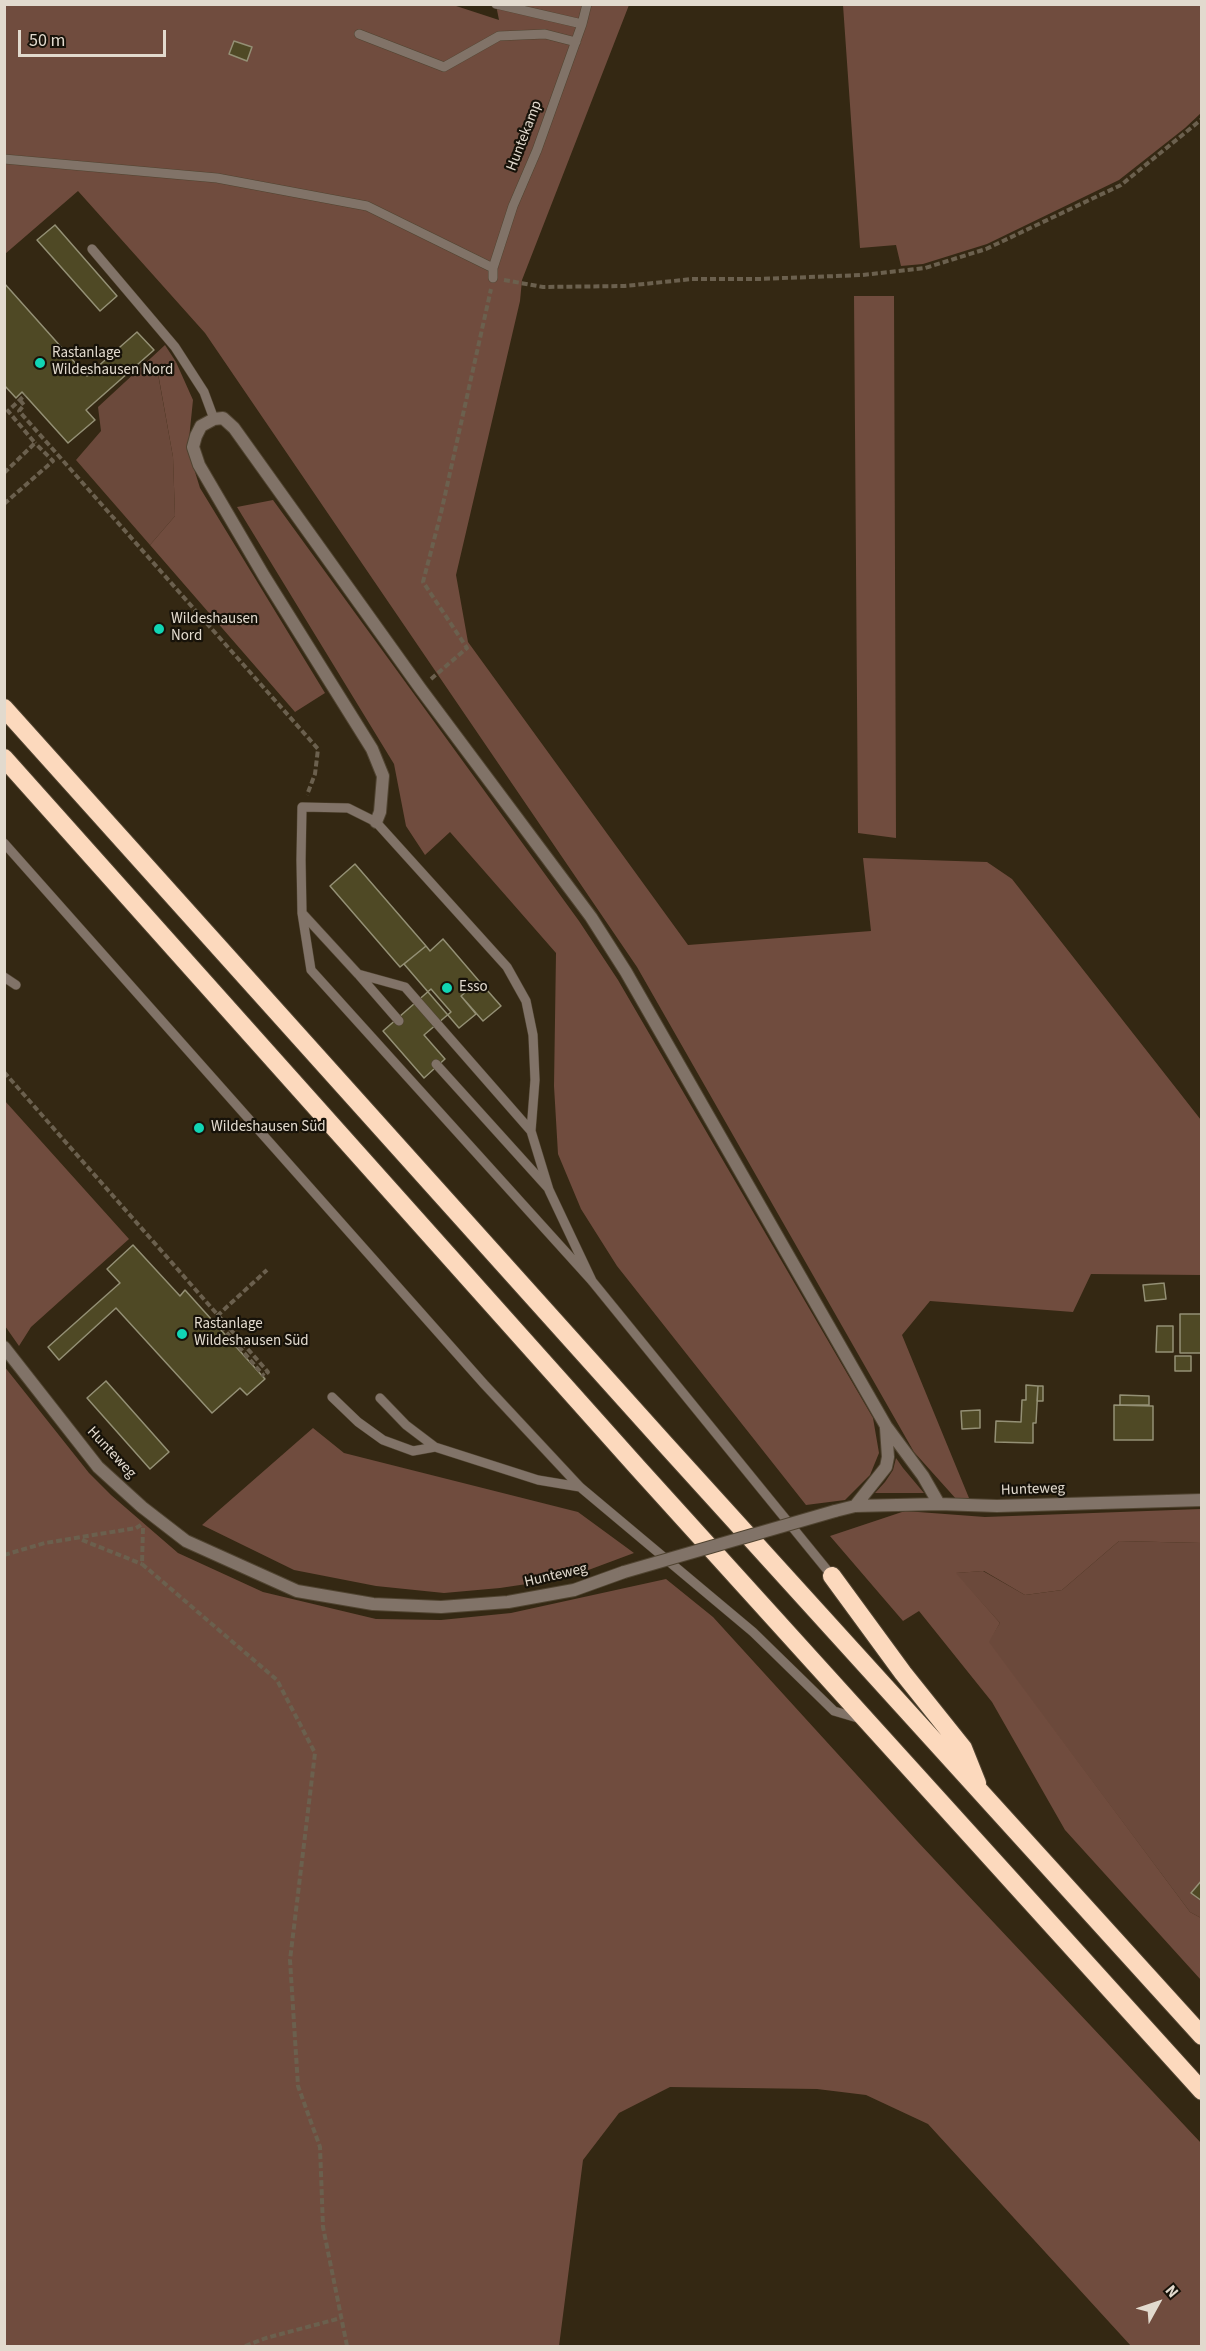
<!DOCTYPE html>
<meta charset="utf-8">
<style>
body{margin:0}
#map{position:relative;width:1206px;height:2351px;overflow:hidden;background:#342813;font-family:"Source Sans 3",sans-serif}
canvas{display:block}
.frame{position:absolute;inset:0;border:6px solid #e2dace;pointer-events:none}
.north{position:absolute;left:1128px;top:2273px;width:60px;height:60px;-webkit-text-stroke:4px #171209;paint-order:stroke;rotate:50deg;font-size:16px;font-weight:700;line-height:24px;text-align:center;color:#e2dace}
.north::after{content:'';display:block;margin:auto;width:21px;height:27px;background:#e2dace;clip-path:polygon(50% 0,100% 100%,50% 72%,0 100%)}
.scale{position:absolute;left:18px;top:30px;width:148px;height:27px;box-sizing:border-box;border:3px solid #e2dace;border-top:0;padding-left:8px;font-size:18px;line-height:21px;white-space:nowrap;color:#e2dace;-webkit-text-stroke:4px #171209;paint-order:stroke}
</style>
<div id="map">
<canvas width="1206" height="2351"></canvas>
<div class="frame"></div>
<div class="north">N</div>
<div class="scale">50 m</div>
</div>
<script>
const ctx = document.querySelector('canvas').getContext('2d');
ctx.lineJoin = 'round';
function fill(path, color) { ctx.fillStyle = color; ctx.fill(path, 'evenodd'); }
const shape = rows => new Path2D(rows.map(r => 'M' + r).join(''));
function strokePath(path, color, width, dash) { ctx.strokeStyle = color; ctx.lineWidth = width; ctx.lineCap = dash ? 'butt' : 'round'; ctx.setLineDash(dash || []); ctx.stroke(path); }
function write(font, color, halo, rows, align = 'center') {
  ctx.font = font + ' "Source Sans 3",sans-serif'; ctx.lineWidth = 4.5; ctx.setLineDash([]); ctx.textBaseline = 'middle'; ctx.strokeStyle = halo; ctx.fillStyle = color; for (const [text, x, y, turn = 0] of rows) {
    ctx.save(); ctx.translate(x, y); ctx.rotate((+turn || 0) * Math.PI / 180); ctx.textAlign = isNaN(turn) ? turn : align; if (halo) ctx.strokeText(text, 0, 0); ctx.fillText(text, 0, 0); ctx.restore();
  }
}
fill(shape([
 [165,345,176,362,158,374,173,457,175,516,150,545,76,460,101,431,98,407],
 [896,1458,903,1468,924,1493,875,1493,885,1482,893,1470],
 [1119,1541,1201,1543,1201,1918,1190,1912,988,1642,1000,1623,955,1573,983,1571,1025,1595,1062,1590]
]), '#6b493b');
fill(shape([
 [450,4,499,20,496,5,629,5,522,280,520,301,456,575,468,642,688,945,871,931,863,858,987,862,1012,879,1201,1120,1201,1275,1091,1274,1073,1312,930,1301,902,1335,969,1498,957,1500,914,1452,637,967,205,333,78,191,5,254,5,5],
 [843,5,1201,5,1201,113,1185,128,1119,180,987,244,923,264,901,266,896,245,860,248],
 [854,296,894,296,896,838,858,833],
 [176,362,193,400,188,449,200,488,325,693,295,712,150,545,175,516,173,457,158,373],
 [273,500,579,921,618,980,873,1418,879,1453,870,1475,845,1500,806,1505,617,1266,581,1209,558,1154,554,1086,556,953,450,832,425,855,406,826,394,764,237,507],
 [5,1101,129,1239,31,1327,19,1346,5,1326],
 [4,1366,89,1473,111,1495,178,1553,263,1592,376,1619,441,1620,511,1613,666,1579,713,1617,917,1841,1201,2143,1201,2346,1131,2346,928,2124,866,2095,817,2089,670,2087,619,2113,583,2160,559,2346,5,2346],
 [313,1428,344,1453,578,1512,634,1553,567,1578,500,1588,444,1593,376,1586,294,1570,202,1525],
 [1201,1509,1201,1543,1119,1541,1062,1590,1025,1595,984,1571,956,1573,1000,1623,989,1642,1190,1912,1201,1918,1201,1980,1065,1830,992,1702,919,1611,903,1621,830,1536,905,1511,985,1517]
]), '#704c3e');
const building = shape([
 [234,41,252,47,247,61,229,54,234,41],
 [55,225,117,296,100,311,37,240,55,225],
 [4,283,87,376,137,332,154,350,86,410,95,420,68,443,22,392,16,398,4,385,4,283],
 [355,864,426,946,400,967,330,886,355,864],
 [443,939,479,981,461,996,476,1014,459,1028,404,964,426,946,430,951,443,939],
 [479,981,501,1006,483,1021,461,996,479,981],
 [431,989,451,1012,424,1035,445,1059,424,1078,383,1031,431,989],
 [133,1245,180,1296,185,1290,265,1379,247,1395,240,1388,212,1413,116,1308,59,1360,48,1347,120,1283,107,1269,133,1245],
 [1164,1283,1166,1299,1145,1301,1143,1285,1164,1283],
 [1180,1314,1202,1314,1202,1353,1180,1353,1180,1314],
 [1157,1326,1173,1326,1173,1352,1156,1352,1157,1326],
 [1175,1356,1191,1356,1191,1371,1175,1371,1175,1356],
 [106,1381,169,1452,150,1469,87,1398,106,1381],
 [1026,1385,1038,1386,1036,1423,1033,1423,1033,1443,995,1442,996,1421,1021,1422,1022,1400,1026,1400,1026,1385],
 [1038,1386,1043,1386,1043,1401,1037,1401,1038,1386],
 [1120,1395,1149,1396,1149,1405,1120,1405,1120,1395],
 [1114,1405,1153,1406,1153,1440,1114,1440,1114,1405],
 [980,1410,980,1428,962,1429,961,1411,980,1410],
 [1202,1880,1202,1901,1191,1893,1202,1880]
]);
fill(building, '#4f4925');
strokePath(building, '#949075', 1.5);
const service = shape([
 [496,4,582,24],
 [359,34,444,67,499,36,545,34,576,42],
 [4,159,217,178,367,206,493,268],
 [92,249,175,347,204,392,214,419],
 [493,278,493,268,513,206,537,150,582,24,587,4],
 [4,843,484,1384,580,1487,753,1632,834,1711,861,1719],
 [302,913,311,970,592,1281,832,1576],
 [359,975,399,1021],
 [4,977,16,985],
 [436,1064,548,1188],
 [531,1131,535,1080,533,1035,526,1001,507,967,376,822,348,808,302,807,301,860,302,913,358,974,405,987,531,1131,549,1190,592,1281],
 [332,1397,358,1422,383,1440,413,1451,435,1447],
 [380,1398,406,1425,435,1447,538,1480,580,1487]
]);
const minor = shape([
 [376,822,380,812,383,776,372,749,264,576,199,465,193,447,196,436,201,426,214,419,223,418,234,428,420,688,591,917,626,972,886,1426,923,1476,939,1504],
 [4,1347,98,1467,142,1507,186,1541,297,1591,373,1604,441,1607,508,1602,574,1590,624,1572],
 [855,1506,886,1467,888,1457,886,1428],
 [835,1511,855,1506,939,1504,997,1506,1202,1500]
]);
const motorway = shape([
 [4,708,665,1444,1202,2036],
 [4,758,638,1468,1202,2091],
 [832,1576,903,1673,963,1748,977,1783]
]);
strokePath(service, '#504431', 10);
strokePath(minor, '#504431', 14);
strokePath(motorway, '#504431', 20);
strokePath(shape([
 [504,280,543,287,625,286,692,279,759,279,862,275,925,268,986,249,1121,185,1202,119],
 [20,400,24,405,19,411,318,749,315,774,307,795],
 [4,473,35,443,8,411,25,395],
 [4,504,53,461,35,443],
 [431,679,467,648,423,582,441,513,491,289],
 [4,1072,268,1372,264,1376],
 [217,1316,267,1270],
 [215,1319,264,1376],
 [143,1528,142,1564,277,1680,315,1753,290,1960,298,2086,320,2147,323,2227,347,2346],
 [82,1540,142,1564],
 [4,1555,45,1543,136,1528,141,1525],
 [245,2346,266,2338,341,2318]
]), '#6b604e', 4, [6, 3]);
strokePath(service, '#817368', 9);
strokePath(minor, '#817368', 12);
strokePath(motorway, '#fcd9bd', 18);
const minorBridge = shape([
 [624,1572,835,1511]
]);
strokePath(minorBridge, '#504431', 14, []);
strokePath(minorBridge, '#817368', 12);
for (const [x, y, r, color] of [
 [40,363,6,"#11d5b4"],
 [159,629,6,"#11d5b4"],
 [447,988,6,"#11d5b4"],
 [199,1128,6,"#11d5b4"],
 [182,1334,6,"#11d5b4"]
]) { const dot = new Path2D(); dot.arc(x, y, r, 0, 2 * Math.PI); ctx.fillStyle = color; ctx.fill(dot); strokePath(dot, '#171209', 2); }
write('15px', '#e2dace', '#171209', [
 ["Huntekamp",525,136,-69],
 ["Hunteweg",111,1453,47],
 ["Hunteweg",1033,1490,-2],
 ["Hunteweg",556,1576,-13]
]);
write('15px', '#e2dace', '#171209', [
 ["Rastanlage",52,354],
 ["Wildeshausen Nord",52,371],
 ["Wildeshausen",171,620],
 ["Nord",171,637],
 ["Esso",459,988],
 ["Wildeshausen Süd",211,1128],
 ["Rastanlage",194,1325],
 ["Wildeshausen Süd",194,1342]
], 'left');
</script>
